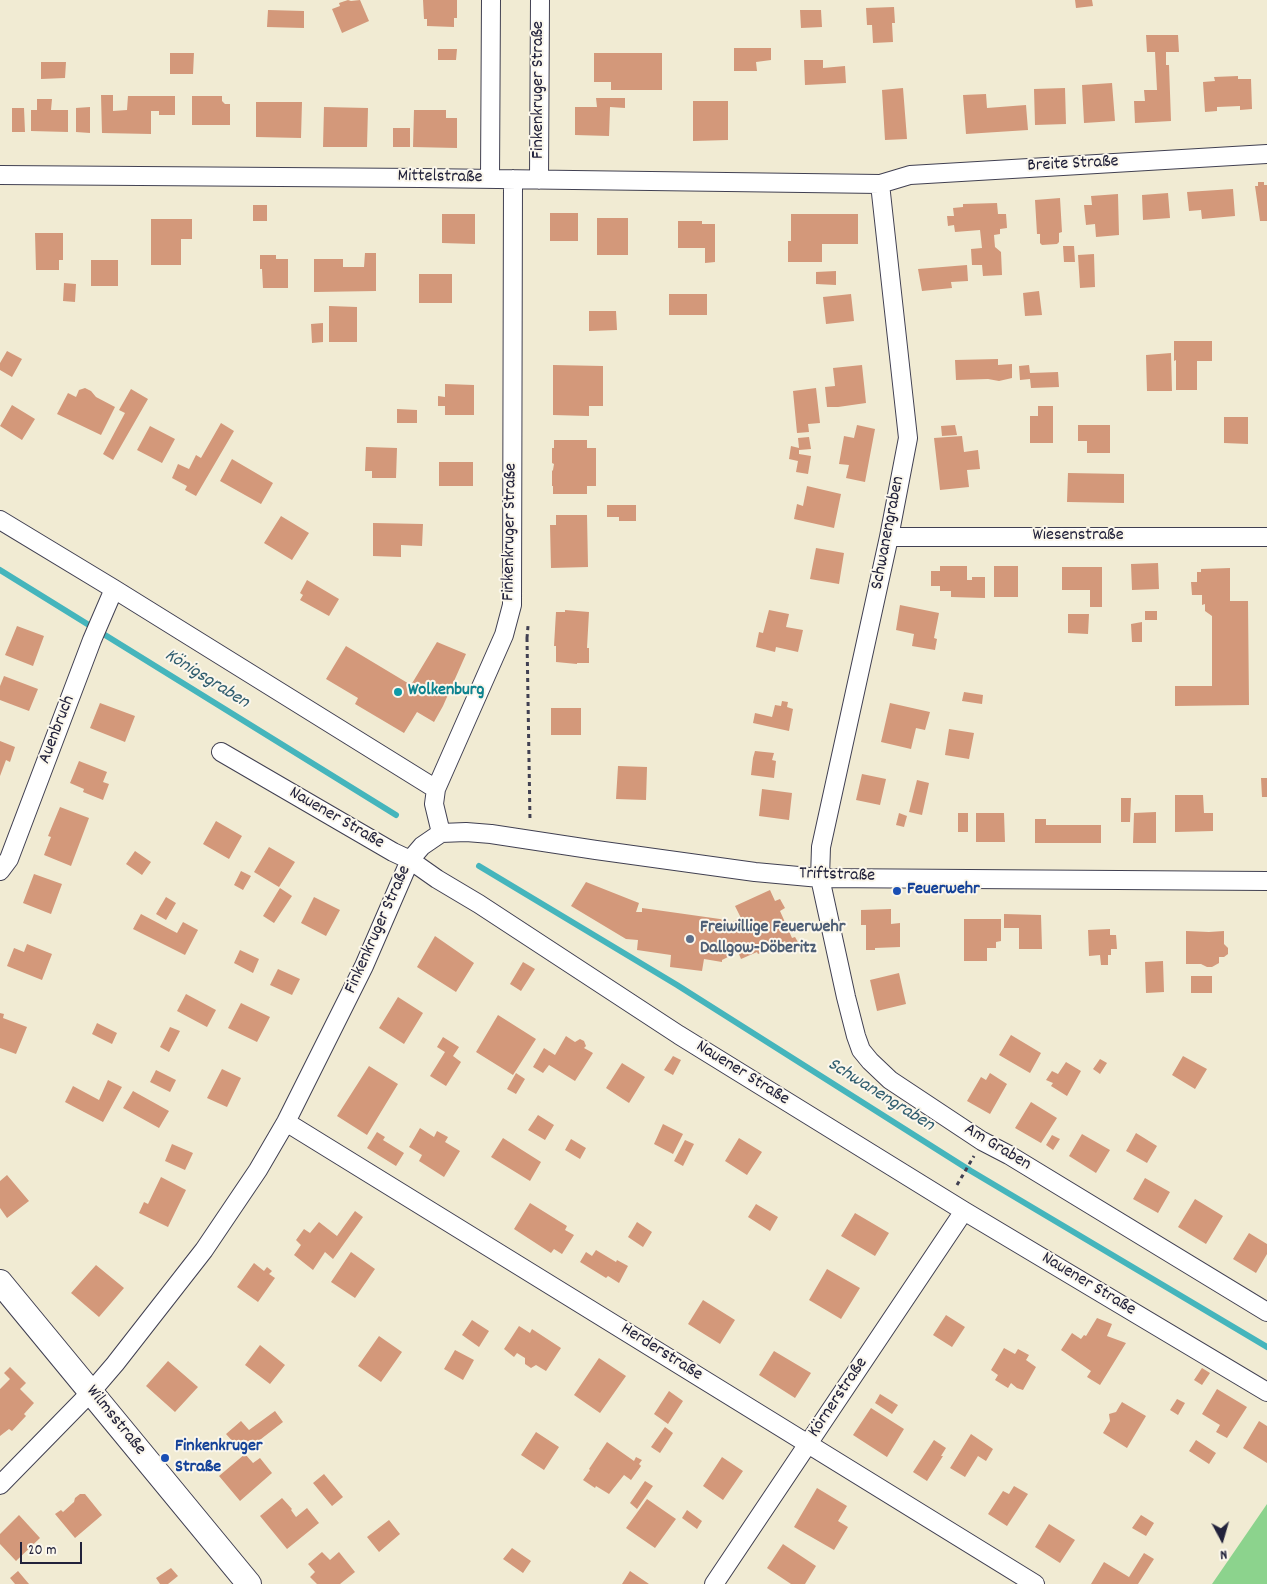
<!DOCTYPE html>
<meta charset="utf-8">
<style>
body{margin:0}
#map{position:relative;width:1267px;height:1584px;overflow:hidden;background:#f1ebd3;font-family:Dekko,sans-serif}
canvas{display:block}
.north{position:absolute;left:1197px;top:1514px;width:50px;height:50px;-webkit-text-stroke:4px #fbf7ec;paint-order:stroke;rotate:174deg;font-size:14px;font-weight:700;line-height:20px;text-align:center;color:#22223b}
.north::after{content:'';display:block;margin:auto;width:18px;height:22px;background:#22223b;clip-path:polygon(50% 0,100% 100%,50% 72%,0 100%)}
.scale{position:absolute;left:20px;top:1542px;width:62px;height:22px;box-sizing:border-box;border:2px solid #22223b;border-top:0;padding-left:6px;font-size:15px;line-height:18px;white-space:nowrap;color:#22223b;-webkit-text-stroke:4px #fbf7ec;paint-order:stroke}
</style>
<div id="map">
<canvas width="1267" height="1584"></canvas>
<div class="north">N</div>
<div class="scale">20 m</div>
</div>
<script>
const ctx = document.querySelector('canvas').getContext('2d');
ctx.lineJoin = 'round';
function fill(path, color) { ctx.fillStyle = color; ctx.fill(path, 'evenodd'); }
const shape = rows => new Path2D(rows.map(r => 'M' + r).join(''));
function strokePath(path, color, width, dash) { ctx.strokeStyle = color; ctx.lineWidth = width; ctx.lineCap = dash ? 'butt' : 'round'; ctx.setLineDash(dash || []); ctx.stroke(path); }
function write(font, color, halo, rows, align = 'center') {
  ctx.font = font + ' Dekko,sans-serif'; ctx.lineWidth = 4; ctx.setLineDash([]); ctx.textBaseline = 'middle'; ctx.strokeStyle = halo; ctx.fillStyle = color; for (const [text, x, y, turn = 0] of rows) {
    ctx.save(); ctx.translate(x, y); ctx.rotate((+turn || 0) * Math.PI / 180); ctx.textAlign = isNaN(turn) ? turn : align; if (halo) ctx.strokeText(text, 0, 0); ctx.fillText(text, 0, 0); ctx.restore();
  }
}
fill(shape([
 [1267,1504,1267,1584,1212,1584]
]), '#8cd38d');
strokePath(shape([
 [0,570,396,815],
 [479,866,677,985,971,1171,1267,1347]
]), '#45b5bc', 6);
fill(shape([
 [348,0,351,1,360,0,369,21,342,33,332,9,340,6,339,3],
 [423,0,457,0,457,18,454,18,454,27,427,26,427,19,424,19],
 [1075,0,1092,0,1093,6,1076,8],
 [894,7,895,23,892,23,893,42,873,43,872,25,867,25,866,8],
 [268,10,304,11,304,28,267,27],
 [800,10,821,10,822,27,801,28],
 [1146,35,1178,35,1179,52,1166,52,1166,65,1169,65,1171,121,1135,123,1134,101,1145,101,1144,90,1157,90,1155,52,1147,52],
 [734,48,771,48,771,60,756,62,757,71,734,71],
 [438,49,457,49,456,60,438,60],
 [170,53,194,53,193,74,170,74],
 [594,53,662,53,662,90,611,90,611,82,594,82],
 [804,60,823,60,823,68,845,66,846,83,805,85],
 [41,62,66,62,65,78,41,79],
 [1238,76,1238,79,1251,79,1252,109,1240,110,1240,106,1217,107,1217,111,1205,112,1203,82,1215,81,1214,77],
 [1112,83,1115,121,1084,123,1082,85],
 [903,88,907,139,885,140,882,90],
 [1065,88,1066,124,1035,125,1034,89],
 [986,94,987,108,1026,105,1028,130,966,134,963,95],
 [101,95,113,95,113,111,127,110,128,96,175,96,175,115,159,115,159,111,151,111,151,134,102,133],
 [192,96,222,96,222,101,225,104,230,104,230,125,192,125],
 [596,98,625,98,625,108,610,107,609,136,575,135,575,107,597,107],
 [37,99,52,99,51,110,68,110,68,132,31,131,31,110,37,110],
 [693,101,728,101,728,140,693,141],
 [256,102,302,102,301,138,256,137],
 [90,107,90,133,76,132,76,108],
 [324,107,368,108,367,147,323,147],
 [12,108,24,108,25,132,12,132],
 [414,110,446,110,446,118,457,118,457,148,413,147],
 [393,128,410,128,410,147,393,147],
 [1258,182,1264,182,1264,185,1267,185,1267,221,1260,221,1255,186,1258,186],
 [1233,189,1235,216,1202,219,1201,210,1189,211,1187,192],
 [1168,193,1170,218,1143,220,1142,195],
 [1118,194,1119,235,1096,237,1095,224,1086,225,1084,205,1092,205,1091,196],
 [1060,198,1062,232,1059,233,1059,242,1057,244,1042,245,1040,243,1040,234,1037,234,1035,200],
 [997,203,998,214,1006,214,1007,228,1000,229,1000,234,994,235,995,247,1001,252,1002,275,983,276,982,265,972,265,971,249,982,248,980,230,955,232,954,225,948,226,947,216,954,216,953,208,963,207,963,204],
 [253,205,267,205,267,221,253,221],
 [550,213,578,213,578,241,550,241],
 [442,214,475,214,475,244,442,243],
 [791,214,858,214,858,244,822,244,822,262,788,262,788,241,791,241],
 [597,218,628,218,628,255,597,255],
 [151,219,192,219,192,239,181,239,181,265,151,265],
 [678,221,702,221,702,224,715,224,715,262,705,263,705,248,678,248],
 [35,233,63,233,63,260,59,260,59,270,36,270],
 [1063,246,1074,246,1075,262,1064,262],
 [365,253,376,253,376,291,314,292,314,259,343,259,343,267,364,267],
 [1094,254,1095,287,1080,288,1078,255],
 [260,255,276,255,276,259,288,259,288,288,263,288,262,269,260,269],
 [91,260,118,260,118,286,91,286],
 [967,265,968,281,951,282,952,288,922,291,918,269],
 [836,271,836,285,816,284,816,272],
 [419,274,452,274,452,303,419,303],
 [64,283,76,284,75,302,63,301],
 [1039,291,1042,315,1025,316,1023,293],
 [669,294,707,294,707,315,669,315],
 [851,294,854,321,826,324,823,297],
 [329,306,357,307,357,342,329,342],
 [589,311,616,311,617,330,589,331],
 [323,323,323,342,312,343,311,324],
 [1174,341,1212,341,1212,361,1197,361,1197,390,1176,390,1176,360,1174,361],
 [7,351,22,359,12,377,0,370,0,363],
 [1171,353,1172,391,1147,391,1146,355],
 [998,359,998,365,1012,364,1012,378,999,381,988,379,956,380,955,360],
 [553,365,603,366,603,406,589,406,589,416,553,415],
 [862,365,866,403,838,407,827,407,825,387,835,386,833,368],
 [1029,365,1030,373,1058,372,1059,387,1031,388,1030,379,1020,380,1019,366],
 [445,384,474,385,474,415,445,415,445,406,438,406,438,396,445,397],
 [85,388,91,391,96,397,115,407,101,435,57,414,68,393,76,397,79,390],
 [816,388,820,423,808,424,809,432,797,433,793,391],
 [131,389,148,399,113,460,103,454,125,413,119,410],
 [12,405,35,419,22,440,0,426],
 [1038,406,1053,406,1053,443,1030,443,1030,416,1038,416],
 [397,409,417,410,417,423,397,423],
 [1224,417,1248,417,1248,444,1224,443],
 [221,423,234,431,196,496,185,490,187,486,172,478,178,464,189,469,196,455,201,458],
 [857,425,875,429,865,482,846,478,849,465,839,464,844,436,854,438],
 [955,425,957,435,942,436,941,426],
 [1078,425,1110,425,1110,453,1087,453,1087,441,1078,441],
 [150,426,175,439,162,463,137,450],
 [962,436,964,452,978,450,980,469,967,470,969,487,940,490,934,438],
 [809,437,811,449,799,450,799,454,811,456,808,474,796,472,798,461,789,459,791,446,799,448,798,438],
 [554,440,587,440,587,448,596,448,596,486,587,486,587,494,553,494,553,486,552,486,552,471,553,470,554,464,552,463,552,448,554,448],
 [366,447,397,448,396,478,372,478,372,471,365,471],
 [232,459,273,483,261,504,220,481],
 [439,462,473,462,473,486,439,486],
 [1068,473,1124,474,1124,503,1067,502],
 [807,486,841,494,834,528,794,519,797,504,803,506],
 [607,505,636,505,636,521,619,521,619,517,607,517],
 [556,515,587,515,588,567,551,568,550,525,556,525],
 [281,516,309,533,292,560,264,543],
 [373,523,423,524,422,546,401,545,401,557,373,556],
 [816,548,844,553,839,584,810,579],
 [1158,563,1159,589,1132,590,1131,564],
 [940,566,967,566,967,580,972,580,972,577,985,577,985,598,951,597,951,591,940,591,940,586,931,586,931,571,940,571],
 [994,566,1018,566,1018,597,994,597],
 [1062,567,1102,567,1102,607,1090,607,1090,590,1062,590],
 [1230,568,1230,601,1248,601,1249,705,1175,706,1175,686,1212,686,1212,616,1205,611,1205,604,1202,605,1202,595,1192,595,1191,582,1197,582,1197,572,1201,572,1201,569],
 [307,580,339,599,329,616,300,600,303,595,300,593],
 [900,605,939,613,934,638,937,639,935,650,912,646,914,634,896,630],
 [565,610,589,612,587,648,589,648,589,663,577,663,577,664,556,662,556,646,554,646,556,612,565,612],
 [769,610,789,614,786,627,803,630,798,652,776,647,775,652,756,647,759,632,763,633],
 [1145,611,1157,611,1157,620,1145,620],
 [1068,614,1089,614,1088,634,1068,633],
 [1142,622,1142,642,1132,642,1131,624],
 [17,626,44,636,33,666,5,655],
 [437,642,466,654,443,706,434,722,417,712,404,733,355,704,358,698,326,679,346,646,411,685],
 [4,676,38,689,29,711,0,700,0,686],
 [964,692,983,695,982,704,962,701],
 [782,701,788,702,787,707,793,709,789,731,753,723,755,713,772,717,775,705,781,706],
 [100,703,135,716,125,742,90,728],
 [890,703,930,712,925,730,916,728,911,749,881,742],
 [551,708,581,708,581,735,551,735],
 [949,729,974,733,969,759,945,755],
 [0,741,15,747,10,762,6,760,0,776],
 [755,751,774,753,772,760,776,761,774,778,751,775,753,758],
 [79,761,107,772,103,782,109,784,103,800,83,792,84,789,70,783],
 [618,766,647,767,646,800,616,799],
 [862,774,886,779,880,805,856,800],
 [1261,778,1267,778,1267,797,1262,797],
 [917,780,929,783,922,815,909,812],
 [762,789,792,793,789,820,759,816],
 [1175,795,1203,795,1204,813,1213,813,1213,831,1175,832],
 [1121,798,1131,798,1130,822,1121,822],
 [60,807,89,818,71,866,44,855,51,837,48,836],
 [1156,812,1156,843,1133,843,1134,813],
 [899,813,907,816,904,827,896,825],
 [958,813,968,813,968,832,958,832],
 [976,813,1004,813,1005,842,976,842],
 [1035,819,1046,819,1046,825,1101,825,1101,843,1035,843],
 [216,821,242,836,229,859,203,844],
 [269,847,295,862,279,887,254,872],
 [135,851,151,862,142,875,126,864],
 [241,871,251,876,243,890,234,885],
 [34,874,62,884,51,914,23,903],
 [586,882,639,903,636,912,642,912,642,908,727,920,728,924,741,918,735,906,770,890,775,901,780,899,785,908,780,911,792,938,795,937,799,944,789,949,785,941,758,954,757,952,741,959,738,952,722,960,722,962,704,959,702,971,670,967,671,955,637,950,638,940,626,939,571,906],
 [280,888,292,896,274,923,263,916],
 [166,897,176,903,166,920,156,914],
 [314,897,340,910,326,936,301,923],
 [891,909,891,924,900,923,900,947,875,948,875,950,866,950,866,925,861,925,861,910],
 [141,914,177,933,183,922,198,930,185,955,133,929],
 [1004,914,1041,915,1042,949,1019,949,1019,928,1004,928],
 [964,919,1001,919,1001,941,996,942,996,948,987,948,987,961,964,961],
 [1110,929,1110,935,1116,935,1117,949,1111,949,1111,955,1108,955,1108,965,1101,965,1100,955,1089,956,1088,930],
 [1186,931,1209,932,1224,931,1224,944,1228,948,1228,954,1224,957,1219,957,1219,963,1212,967,1207,967,1201,964,1186,964],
 [435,936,474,963,456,992,417,967],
 [27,944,52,954,42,980,7,966,14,948,24,952],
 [240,950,259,959,253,973,234,963],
 [1163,961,1164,992,1146,993,1145,962],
 [523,962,535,969,521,991,510,984],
 [278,969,300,979,292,995,270,985],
 [899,973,906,1004,877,1011,870,980],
 [1191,976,1212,976,1212,993,1191,993],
 [186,994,216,1010,207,1027,177,1011],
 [398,997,423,1013,404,1044,379,1028],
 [241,1003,270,1017,257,1042,228,1028],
 [0,1013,4,1014,3,1018,27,1027,16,1054,0,1048],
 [498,1015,536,1039,513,1075,476,1052],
 [97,1023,117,1033,112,1044,92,1034],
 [170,1027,180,1031,169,1052,160,1047],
 [1011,1035,1041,1053,1030,1073,999,1055],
 [566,1036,575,1042,580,1039,584,1041,586,1046,584,1048,593,1053,575,1081,549,1065,543,1073,533,1067,544,1048,555,1055],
 [443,1037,459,1047,453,1056,461,1062,446,1086,430,1076,445,1052,437,1047],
 [673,1056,681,1060,673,1075,664,1070],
 [1183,1056,1207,1069,1195,1089,1172,1075],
 [1100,1059,1107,1063,1100,1074,1093,1069],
 [1066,1062,1081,1071,1067,1096,1051,1086,1053,1083,1046,1080,1052,1071,1058,1074],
 [622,1063,645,1077,629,1103,606,1088],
 [369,1066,398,1084,367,1135,337,1116],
 [222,1069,241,1078,227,1107,207,1098],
 [156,1070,176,1080,170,1092,150,1082],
 [516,1073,525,1079,516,1094,507,1089],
 [990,1073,1007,1084,990,1114,967,1101,981,1077,986,1080],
 [108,1080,122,1087,103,1122,65,1102,73,1086,99,1100],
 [133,1091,169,1111,159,1128,123,1108],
 [1031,1102,1057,1118,1041,1143,1015,1128],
 [538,1115,554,1125,545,1140,528,1130],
 [663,1124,683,1134,673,1154,654,1144],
 [420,1128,434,1137,437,1131,448,1137,445,1142,460,1151,444,1177,419,1161,422,1155,409,1147],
 [377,1132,385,1137,383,1140,404,1153,396,1166,367,1148],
 [1136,1133,1157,1146,1147,1163,1126,1151],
 [1082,1134,1110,1150,1096,1173,1069,1156],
 [1052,1135,1060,1139,1053,1150,1046,1145],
 [503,1138,541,1162,530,1181,491,1157],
 [739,1138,762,1152,747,1175,725,1161],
 [571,1139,586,1148,580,1159,565,1150],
 [685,1140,694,1144,683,1166,674,1161],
 [172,1144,193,1153,185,1170,165,1161],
 [7,1175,29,1201,7,1218,0,1208,0,1181],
 [161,1177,186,1190,168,1227,139,1213,144,1202,148,1204],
 [1145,1178,1170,1192,1158,1213,1133,1199],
 [1195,1199,1223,1216,1206,1244,1178,1227],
 [530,1203,567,1226,565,1230,574,1235,562,1254,554,1249,551,1253,514,1229],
 [756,1204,778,1217,770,1231,748,1217],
 [355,1211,363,1217,333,1259,325,1252,313,1270,294,1255,301,1245,296,1240,304,1229,310,1233,319,1222,337,1236],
 [855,1213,889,1233,875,1256,841,1236],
 [637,1222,652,1232,643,1247,628,1237],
 [1249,1233,1267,1244,1267,1254,1256,1273,1233,1259],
 [596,1250,616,1262,617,1260,628,1266,619,1283,608,1276,606,1278,580,1262,586,1252,592,1256],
 [351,1252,375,1269,355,1298,331,1282],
 [254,1263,264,1271,267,1267,272,1271,269,1274,275,1278,258,1302,237,1287],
 [96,1265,124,1288,99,1317,71,1293],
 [827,1269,860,1288,841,1319,809,1300],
 [703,1300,735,1320,720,1344,688,1324],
 [946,1315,965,1327,952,1347,933,1335],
 [1097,1318,1112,1324,1107,1336,1126,1343,1100,1385,1087,1377,1091,1371,1061,1350,1072,1333,1081,1339,1084,1335,1086,1336],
 [472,1320,489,1331,479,1347,462,1335],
 [519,1326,530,1333,532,1329,561,1348,546,1371,536,1365,531,1368,525,1364,525,1358,517,1353,514,1357,504,1349],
 [379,1336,402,1352,381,1382,358,1366],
 [260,1345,285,1365,270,1384,245,1365],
 [1004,1348,1015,1354,1018,1349,1029,1355,1026,1360,1036,1367,1023,1390,1017,1388,1011,1383,1008,1388,995,1380,998,1375,991,1370],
 [455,1350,474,1360,463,1380,444,1369],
 [774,1351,811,1373,795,1398,759,1375],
 [599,1358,626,1376,600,1413,574,1395],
 [168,1361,198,1387,175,1412,146,1386],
 [10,1367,26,1383,20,1389,34,1403,24,1414,26,1416,12,1431,9,1429,0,1436,0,1389,10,1379,4,1373],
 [1202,1368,1210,1373,1202,1385,1194,1380],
 [1217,1389,1247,1407,1227,1438,1216,1432,1220,1425,1202,1414],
 [669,1391,683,1401,668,1424,654,1414],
 [880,1394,898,1405,892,1414,875,1403],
 [1177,1399,1185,1403,1178,1415,1170,1410],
 [1122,1402,1146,1416,1127,1448,1103,1433,1110,1421,1109,1414,1116,1412],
 [871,1408,904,1429,887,1457,853,1435],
 [275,1411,283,1422,243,1453,226,1434,241,1421,249,1430],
 [1259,1421,1267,1426,1267,1463,1243,1448],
 [665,1427,673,1433,660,1453,651,1447],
 [536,1432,559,1447,544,1470,521,1455],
 [971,1434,993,1449,986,1461,978,1456,965,1477,950,1468],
 [934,1440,946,1448,941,1456,943,1456,927,1481,913,1472],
 [1196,1440,1216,1453,1209,1464,1189,1451],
 [607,1442,634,1461,636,1457,642,1460,639,1464,641,1466,631,1480,624,1475,609,1494,596,1486,595,1488,583,1480,590,1470,589,1469],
 [245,1454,253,1463,260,1458,272,1473,240,1501,219,1476],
 [722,1457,743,1471,723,1500,703,1486],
 [324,1474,343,1497,332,1506,313,1483],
 [645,1481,653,1486,637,1509,630,1503],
 [1014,1486,1028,1494,1007,1526,988,1514,1003,1491,1009,1494],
 [817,1488,847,1506,838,1521,848,1527,834,1550,794,1527],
 [80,1494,85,1494,102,1515,75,1538,55,1514,61,1510,63,1512,74,1502,75,1498],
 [282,1498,292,1509,291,1510,296,1517,307,1508,319,1523,287,1549,260,1516],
 [647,1499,676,1519,655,1548,626,1528],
 [687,1510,702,1521,697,1529,682,1518],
 [19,1515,40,1538,16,1561,0,1544,0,1534],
 [1141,1515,1154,1523,1146,1536,1132,1528],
 [389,1520,400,1534,379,1552,367,1537],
 [1049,1524,1075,1540,1060,1563,1035,1547],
 [783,1544,816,1566,805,1584,791,1584,767,1568],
 [512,1548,531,1561,523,1573,503,1559],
 [322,1552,330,1560,339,1552,355,1572,340,1584,317,1584,310,1577,315,1572,308,1564],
 [1144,1553,1154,1559,1138,1584,1091,1584,1104,1562,1129,1577],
 [171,1568,178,1576,168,1584,160,1584,156,1578],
 [18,1571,29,1584,15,1584,10,1578],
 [630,1571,649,1584,622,1584]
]), '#d3987a');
const street = shape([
 [0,175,421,178,880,184,910,175,1267,154],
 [490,179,491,0],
 [539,180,540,0],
 [880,184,908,438,889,537,821,847,820,878,846,997,856,1036,861,1050,870,1061,890,1080,982,1141,1009,1155,1267,1312],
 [0,520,114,589,436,789],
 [889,537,1267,537],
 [221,752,393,852,410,860,437,879,479,904,679,1035,964,1211,1267,1392],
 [441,833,434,804,436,789,504,635,512,605,513,179],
 [0,871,9,859,92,640,114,589],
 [286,1122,1035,1584],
 [0,1485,91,1392,115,1364,204,1250,258,1170,286,1122,364,966,410,860,422,846,441,833,466,832,491,834,596,850,755,872,820,878,1267,881],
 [714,1584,964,1211]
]);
const secondary = shape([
 [0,1282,249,1584]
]);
strokePath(street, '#414052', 20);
strokePath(secondary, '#414052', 26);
strokePath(shape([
 [527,638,528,626],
 [527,638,530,821],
 [957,1185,974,1156]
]), '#414052', 3, [4, 4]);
strokePath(street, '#fff', 18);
strokePath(secondary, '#fff', 24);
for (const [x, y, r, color] of [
 [398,692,5,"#0f9aa8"],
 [897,891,5,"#1a4fb4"],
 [690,939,5,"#5c6f8a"],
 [165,1458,5,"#1a4fb4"]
]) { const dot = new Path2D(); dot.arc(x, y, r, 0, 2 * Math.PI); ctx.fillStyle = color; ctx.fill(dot); strokePath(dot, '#fbf7ec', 2); }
write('18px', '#22223b', '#fbf7ec', [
 ["Finkenkruger Straße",540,90,-90],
 ["Breite Straße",1073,165,-3],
 ["Mittelstraße",440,178,1],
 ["Finkenkruger Straße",511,532,-89],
 ["Schwanengraben",889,533,-79],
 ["Wiesenstraße",1078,537],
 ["Auenbruch",58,730,-69],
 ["Nauener Straße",336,819,30],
 ["Triftstraße",837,876,2],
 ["Finkenkruger Straße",379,930,-66],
 ["Nauener Straße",742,1074,32],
 ["Am Graben",997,1148,31],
 ["Nauener Straße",1088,1285,31],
 ["Herderstraße",661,1353,32],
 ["Körnerstraße",839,1398,-56],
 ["Wilmsstraße",115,1421,51]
]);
write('bold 18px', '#0d838f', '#fbf7ec', [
 ["Wolkenburg",408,692]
], 'left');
write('bold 18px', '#164399', '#fbf7ec', [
 ["Feuerwehr",907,891],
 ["Finkenkruger",175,1448],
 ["Straße",175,1469]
], 'left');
write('bold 18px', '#4e5e75', '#fbf7ec', [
 ["Freiwillige Feuerwehr",700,929],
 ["Dallgow-Döberitz",700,950]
], 'left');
write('italic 19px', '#305d6f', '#fbf7ec', [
 ["Königsgraben",206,680,32],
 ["Schwanengraben",880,1096,32]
]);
</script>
